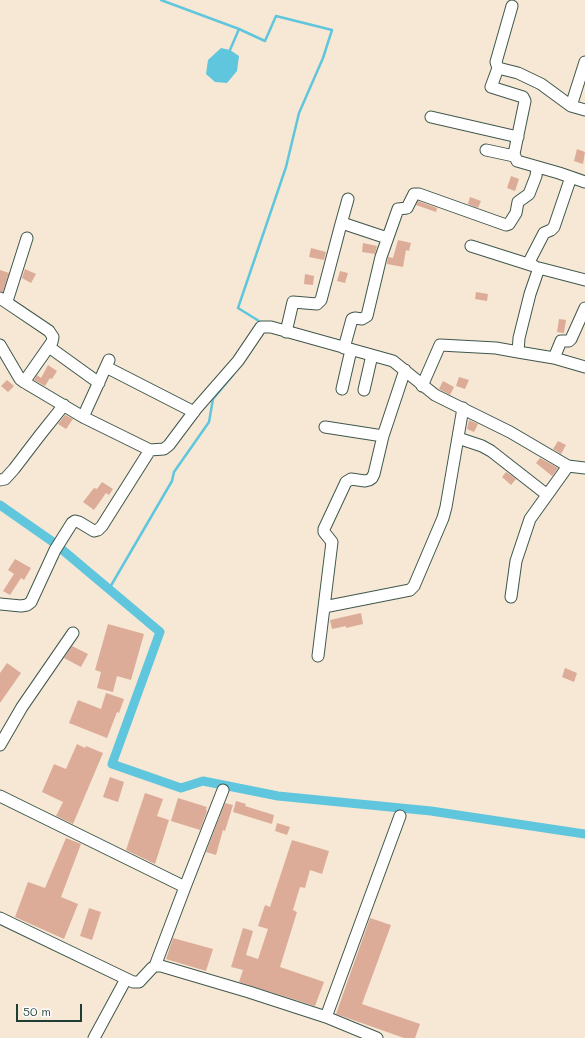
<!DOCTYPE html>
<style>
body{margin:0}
#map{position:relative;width:585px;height:1038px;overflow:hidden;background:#f6e8d4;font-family:Mali,sans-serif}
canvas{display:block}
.scale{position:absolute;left:16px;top:1004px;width:66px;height:18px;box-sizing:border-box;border:2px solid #1f3d34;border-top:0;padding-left:5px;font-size:12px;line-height:14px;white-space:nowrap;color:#1f3d34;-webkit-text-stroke:3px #fff;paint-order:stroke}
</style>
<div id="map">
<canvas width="585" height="1038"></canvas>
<div class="scale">50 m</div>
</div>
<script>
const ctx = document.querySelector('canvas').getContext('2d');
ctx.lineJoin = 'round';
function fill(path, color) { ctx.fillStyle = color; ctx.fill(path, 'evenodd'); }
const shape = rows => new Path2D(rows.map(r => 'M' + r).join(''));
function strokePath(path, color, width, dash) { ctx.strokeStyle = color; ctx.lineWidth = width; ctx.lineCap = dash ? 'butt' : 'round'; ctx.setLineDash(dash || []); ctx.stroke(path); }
fill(shape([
 [221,48,230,50,239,56,237,71,227,83,215,82,206,74,208,60]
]), '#5fc6dd');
strokePath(shape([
 [161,0,239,29,265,41,276,16,332,30,323,58,299,113,286,167,238,308,259,321,260,323],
 [230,50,239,29],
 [109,589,172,481,174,472,209,422,213,399,233,375]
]), '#5fc6dd', 2.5);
strokePath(shape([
 [0,505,53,542,160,632,112,764,181,788,203,781,278,796,431,811,585,834]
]), '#5fc6dd', 9);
fill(shape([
 [577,149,585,152,583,164,574,161],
 [511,176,519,179,515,191,507,188],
 [470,197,481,201,478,208,468,204],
 [418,201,437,208,436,212,416,205],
 [398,240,411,243,409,251,406,250,403,267,387,264,388,257,393,258],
 [363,243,377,246,375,254,362,252],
 [311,248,326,252,324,260,309,257],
 [25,269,36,274,31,283,22,278],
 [0,270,9,273,3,292,0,291],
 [340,271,348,273,345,283,337,281],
 [305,274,314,276,313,285,304,284],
 [476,292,488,294,487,301,475,299],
 [559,319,566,320,564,333,557,332],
 [48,365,57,371,52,379,50,378,45,386,34,380,37,375,41,378],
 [459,377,469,380,465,389,456,386],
 [7,380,14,386,8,392,1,386],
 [443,381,454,387,450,395,439,389],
 [65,415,73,419,66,429,58,424],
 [469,420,478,424,474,432,467,429],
 [558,441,566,445,561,454,553,449],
 [540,458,558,468,552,476,536,463],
 [506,472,516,479,511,485,502,477],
 [102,482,113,489,109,495,106,493,94,510,83,502,94,488,97,489],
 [15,559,31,568,24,580,21,578,10,595,3,591,14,574,8,570],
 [361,613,363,624,346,628,346,626,332,629,330,620],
 [108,624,144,634,131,680,117,676,113,692,97,688,101,672,95,670],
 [72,646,88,654,81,667,64,658],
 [7,663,21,673,0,703,0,673],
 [565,668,577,673,574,682,562,677],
 [106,693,124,699,119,713,117,712,107,738,69,723,78,700,101,709],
 [77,744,85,748,86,746,103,753,73,824,56,816,63,802,42,792,54,764,66,769],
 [110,777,124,782,118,802,103,797],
 [145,793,163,799,157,816,169,820,155,864,126,850],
 [178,798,207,807,206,810,207,811,200,830,171,821],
 [236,801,246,804,245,806,274,815,272,824,233,812],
 [225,803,233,805,225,831,223,830,216,855,206,852],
 [277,823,290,827,287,835,275,831],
 [66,838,81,844,61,897,78,904,64,939,15,917,28,882,45,888],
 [292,840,329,851,322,874,310,870,305,888,300,887,293,910,297,912,280,967,324,982,315,1006,239,982,243,970,231,967,243,928,253,931,246,955,258,959,268,929,258,926,265,905,270,907],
 [89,908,101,912,92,940,80,936],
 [370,918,391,925,362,1004,420,1024,415,1038,404,1038,336,1014],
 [173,938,213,949,206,971,166,959]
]), '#dcac99');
const minor = shape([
 [512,6,496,62,498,68,518,73,541,84,571,106,585,110],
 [498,68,491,87,523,97,525,101,514,154,517,161,559,173,585,182],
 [571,106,585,62],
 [431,117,518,137],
 [486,150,514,156],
 [341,224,348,199],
 [471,246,534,266],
 [528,264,544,233,551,230,554,227,571,177],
 [585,280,539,268,530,294,519,338,518,352,554,358,585,367],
 [0,298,49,331,53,337,52,342,24,382,83,417,150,450],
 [7,301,27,238],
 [286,332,293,302,317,304,321,300,341,224,345,224,387,238],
 [0,345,20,379,24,382],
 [49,347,99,383],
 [344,348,352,319,355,318,362,319,367,316,381,257,398,209,407,208,414,194,419,194,506,225,509,224,516,213,518,202,529,194,536,176,537,167],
 [554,358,561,341,569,341,571,339,585,308],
 [106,367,194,412],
 [422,386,440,345,496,348,518,352],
 [342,389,351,350],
 [364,390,372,355],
 [83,417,109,360],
 [325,427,383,436],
 [458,438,482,446,491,451,546,494],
 [0,480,5,479,14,469,40,435,64,405],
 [511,597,516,561,530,519,568,466],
 [0,604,21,606,27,605,31,602,55,550,72,523,75,521,79,522,94,531,98,530,102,526,150,450,164,449,169,445,196,409,238,361,261,327,271,327,393,361,435,395,510,432,568,466,585,468],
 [324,607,410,590,414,586,443,518,446,507,463,408],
 [318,656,332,542,324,532,324,529,346,482,351,479,365,481,369,480,372,478,374,474,383,436,405,370],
 [0,745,22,707,73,633],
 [0,796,185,887,155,966],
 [185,887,223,790],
 [0,918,133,982,139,982,152,968,155,966,161,966,249,992,326,1017,377,1038],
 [326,1017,400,816],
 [94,1038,126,979]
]);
strokePath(minor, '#3f574c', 13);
strokePath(minor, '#fff', 11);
</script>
